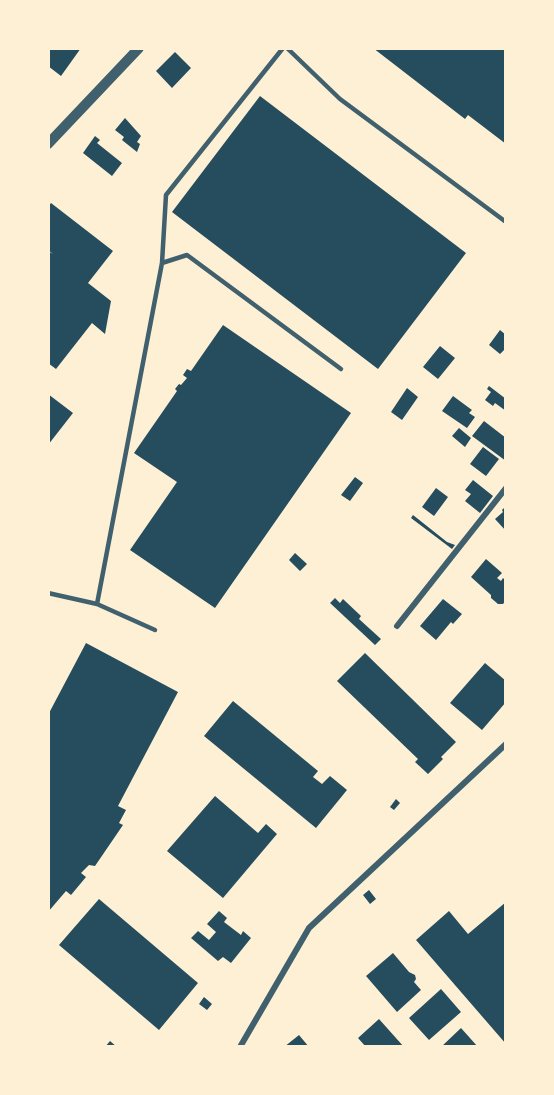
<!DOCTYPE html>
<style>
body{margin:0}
#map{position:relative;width:554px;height:1095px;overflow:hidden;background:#fdf0d5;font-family:Karla,sans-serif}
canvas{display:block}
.frame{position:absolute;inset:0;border:50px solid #fdf0d5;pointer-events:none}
</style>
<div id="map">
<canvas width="554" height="1095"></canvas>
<div class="frame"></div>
</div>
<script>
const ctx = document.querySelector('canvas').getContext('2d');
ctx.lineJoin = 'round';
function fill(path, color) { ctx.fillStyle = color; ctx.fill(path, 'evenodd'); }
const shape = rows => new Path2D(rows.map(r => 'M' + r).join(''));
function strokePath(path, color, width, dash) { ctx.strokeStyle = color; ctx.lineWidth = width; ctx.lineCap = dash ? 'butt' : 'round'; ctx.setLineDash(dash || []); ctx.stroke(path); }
fill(shape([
 [48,48,81,48,61,76,48,66],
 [373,48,506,48,506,144,468,115,465,119],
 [175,52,191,68,172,88,156,71],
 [260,96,466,253,378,369,172,212],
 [125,118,141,136,137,142,140,144,137,152,122,140,124,137,115,130],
 [95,136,100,140,97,143,122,163,112,176,83,153],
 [51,203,113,251,88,283,111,301,105,334,92,323,56,369,48,363,48,251,53,254,48,250,48,207],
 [223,325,351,413,215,608,130,550,177,482,134,453,177,391,175,389,179,384,181,385,187,378,183,375,187,369,191,371],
 [500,330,506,335,506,348,500,354,489,345],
 [440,346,455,358,438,379,423,367],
 [489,386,506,399,506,411,495,403,493,406,485,400,491,392,487,389],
 [407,388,418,397,402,420,391,412],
 [48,394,73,413,48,445],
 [453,396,472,410,469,413,475,417,467,428,442,411],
 [484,421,506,438,506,461,472,436],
 [459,428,471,438,465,447,452,436],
 [483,447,499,459,486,476,470,464],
 [355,477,363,483,350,501,341,495],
 [473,480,493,496,480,513,465,501,471,494,465,490],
 [436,488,448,497,434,516,422,507],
 [506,506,506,531,495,519,503,512,502,510],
 [413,515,447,542,455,545,452,549,411,518],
 [295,553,307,564,300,571,289,560],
 [486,559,502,573,497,578,501,581,503,578,506,581,506,600,503,604,498,604,491,598,491,595,471,577],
 [335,598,340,603,343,599,361,616,359,619,381,639,375,645,330,603],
 [443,599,462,614,453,624,451,622,436,640,420,626],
 [86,643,178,692,118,806,126,810,119,823,123,825,95,866,89,865,81,873,86,877,71,895,66,891,48,912,48,715],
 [365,653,456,742,441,757,443,759,428,774,415,762,418,759,337,681],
 [485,663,506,681,506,702,482,730,450,703],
 [233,701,318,771,313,777,322,784,330,776,347,790,316,828,204,736],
 [215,796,258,833,266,824,277,834,223,898,167,851],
 [396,799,400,803,394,810,390,807],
 [369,890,376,899,370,904,363,895],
 [99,899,198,983,159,1030,59,945],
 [506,902,506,1044,416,940,449,911,468,934],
 [219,911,227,918,224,922,241,935,243,931,251,938,231,963,223,957,218,961,191,938,198,931,209,940,216,932,207,924],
 [393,953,409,972,415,975,416,979,414,982,421,990,397,1012,366,976],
 [441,989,461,1012,429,1040,409,1018],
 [204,997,212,1004,207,1010,199,1004],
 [379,1019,404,1047,366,1047,358,1038],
 [461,1028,478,1047,441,1047],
 [299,1035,309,1047,284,1047],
 [110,1041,117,1047,105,1047]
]), '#264d5e');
strokePath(shape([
 [287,48,340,99,506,222],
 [162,263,166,195,283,48],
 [48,593,97,604,155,630],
 [97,604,162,263,187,255,341,369]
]), '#3f606c', 4.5);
strokePath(shape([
 [397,626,506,488],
 [240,1047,309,928,506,744]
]), '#3f606c', 6);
strokePath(shape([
 [48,144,139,48]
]), '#3f606c', 10);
</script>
